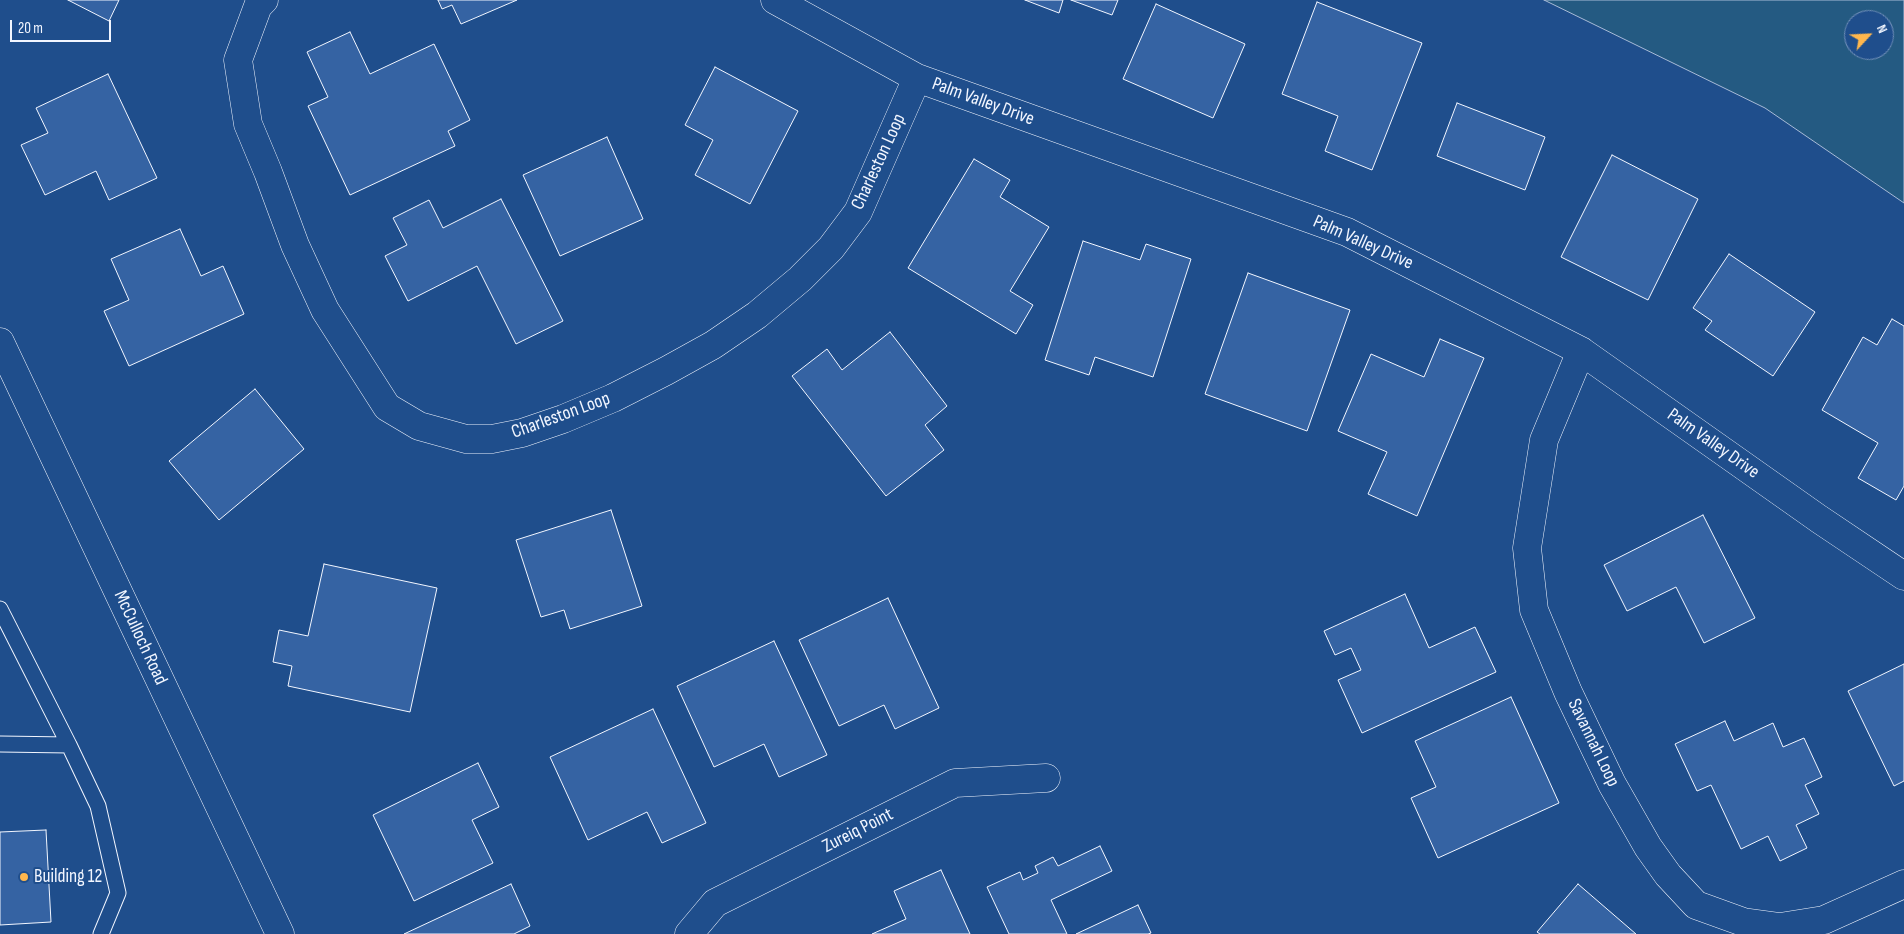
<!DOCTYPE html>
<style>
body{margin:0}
#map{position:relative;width:1904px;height:934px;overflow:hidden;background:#1f4e8c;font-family:"Sofia Sans Condensed",sans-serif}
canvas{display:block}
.north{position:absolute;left:1844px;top:10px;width:50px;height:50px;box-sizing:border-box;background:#1f4e8c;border:1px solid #7391ba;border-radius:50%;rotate:65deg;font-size:14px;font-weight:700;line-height:20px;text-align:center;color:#f2f6ff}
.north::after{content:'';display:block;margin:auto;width:18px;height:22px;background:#ffb74d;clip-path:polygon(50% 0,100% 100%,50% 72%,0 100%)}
.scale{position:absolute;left:10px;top:20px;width:101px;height:22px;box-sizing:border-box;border:2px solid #f2f6ff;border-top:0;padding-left:6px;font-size:15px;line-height:18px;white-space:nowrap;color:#f2f6ff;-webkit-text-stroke:4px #1f4e8c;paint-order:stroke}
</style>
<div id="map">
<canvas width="1904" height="934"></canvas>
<div class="north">N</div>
<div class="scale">20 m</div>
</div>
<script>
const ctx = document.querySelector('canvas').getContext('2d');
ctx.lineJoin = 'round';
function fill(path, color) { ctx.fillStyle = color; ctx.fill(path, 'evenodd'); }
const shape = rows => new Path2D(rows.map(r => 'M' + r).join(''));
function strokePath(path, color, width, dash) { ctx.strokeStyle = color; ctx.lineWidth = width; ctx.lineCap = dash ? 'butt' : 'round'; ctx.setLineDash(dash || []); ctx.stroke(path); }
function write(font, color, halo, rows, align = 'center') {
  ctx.font = font + ' "Sofia Sans Condensed",sans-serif'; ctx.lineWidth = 4; ctx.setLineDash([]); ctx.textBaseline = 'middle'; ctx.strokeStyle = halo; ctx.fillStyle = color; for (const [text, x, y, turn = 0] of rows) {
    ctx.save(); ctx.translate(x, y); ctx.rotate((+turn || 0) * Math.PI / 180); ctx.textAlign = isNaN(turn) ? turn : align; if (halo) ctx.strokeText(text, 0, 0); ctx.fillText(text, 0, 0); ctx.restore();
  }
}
const green = shape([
 [1544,0,1904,0,1904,203,1765,108,1544,0],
 [1854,20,1884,20,1884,50,1854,50,1854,20]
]);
fill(green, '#245a82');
strokePath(green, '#a8bbd7', 1);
const building = shape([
 [68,0,119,0,109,21,68,0],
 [438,0,517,0,461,24,452,5,442,9,438,0],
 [1025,0,1063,0,1059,13,1025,0],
 [1071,0,1118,0,1112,15,1071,0],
 [1317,2,1422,43,1372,170,1325,151,1338,116,1282,94,1317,2],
 [1156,4,1245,44,1213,118,1123,79,1156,4],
 [350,32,370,74,434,44,470,120,448,131,455,146,350,195,308,106,328,97,307,52,350,32],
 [715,67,798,111,750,204,695,175,713,140,685,125,715,67],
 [108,74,157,178,109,200,96,171,45,195,21,145,48,133,36,108,108,74],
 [1457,103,1545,137,1525,190,1437,156,1457,103],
 [607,137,643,219,560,256,523,175,607,137],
 [1612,155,1698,199,1648,300,1561,257,1612,155],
 [974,159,1010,180,1000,197,1049,227,1010,291,1033,305,1016,334,908,268,974,159],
 [501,199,563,321,516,344,477,266,408,301,385,256,407,245,393,218,429,200,443,228,501,199],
 [180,229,201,276,223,266,244,314,129,366,104,311,129,300,111,259,180,229],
 [1083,241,1140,260,1146,244,1191,259,1153,377,1095,357,1089,375,1045,360,1083,241],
 [1729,254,1815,312,1773,376,1705,330,1712,321,1693,308,1729,254],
 [1248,273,1350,310,1307,431,1205,394,1248,273],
 [1892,319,1904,326,1904,486,1896,500,1858,478,1878,443,1822,410,1863,337,1877,345,1892,319],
 [890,332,947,406,925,425,944,450,886,496,792,376,827,349,842,370,890,332],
 [1440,339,1484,358,1417,516,1368,494,1387,452,1338,431,1371,354,1424,377,1440,339],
 [255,389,304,449,219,520,169,461,255,389],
 [611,510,642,606,570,629,564,610,541,617,516,540,611,510],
 [1703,515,1755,618,1704,643,1676,587,1627,611,1604,565,1703,515],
 [324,564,437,588,410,712,288,686,292,666,273,662,279,630,308,636,324,564],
 [1405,594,1429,648,1475,627,1496,672,1362,733,1338,680,1361,670,1351,648,1335,655,1324,631,1405,594],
 [888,598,939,708,895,729,884,705,839,726,799,640,888,598],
 [774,641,827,755,779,777,764,744,714,767,677,686,774,641],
 [1904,664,1904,781,1894,786,1848,691,1904,664],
 [1511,697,1559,803,1438,858,1411,798,1436,787,1415,741,1511,697],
 [653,709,706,823,662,843,647,812,588,840,550,757,653,709],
 [1725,721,1734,741,1773,723,1783,747,1804,738,1822,777,1805,785,1819,814,1796,825,1807,848,1780,861,1768,836,1741,849,1711,785,1697,791,1675,744,1725,721],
 [478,763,499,807,472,820,493,863,414,901,373,815,478,763],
 [46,830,51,922,0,925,0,832,46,830],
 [1100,846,1112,871,1051,900,1067,934,1009,934,987,887,1020,872,1023,880,1038,873,1035,866,1053,857,1058,866,1100,846],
 [941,870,970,934,872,934,906,919,894,891,941,870],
 [511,884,530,926,514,934,404,934,511,884],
 [1578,884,1636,934,1540,934,1537,932,1578,884],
 [1138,905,1151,933,1148,934,1076,934,1138,905]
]);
fill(building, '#3563a3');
strokePath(building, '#f2f6ff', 1);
const service = shape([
 [0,609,69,745,98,806,118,893,101,934],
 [0,744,69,745]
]);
const minor = shape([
 [264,0,258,6,238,60,248,124,268,172,295,245,325,310,387,407,419,426,466,439,492,439,522,433,563,419,613,398,666,371,713,345,757,315,800,279,831,248,858,212,917,78],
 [775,0,917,78,1347,232,1581,351,1819,519,1904,576],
 [1581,351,1544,440,1527,548,1534,610,1568,692,1612,784,1648,847,1668,875,1696,905,1743,922,1780,927,1824,920,1904,884],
 [689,934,715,903,955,783,1046,778]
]);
const tertiary = shape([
 [0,342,280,934]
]);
strokePath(service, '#f2f6ff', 17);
strokePath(minor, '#f2f6ff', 29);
strokePath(tertiary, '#f2f6ff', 29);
strokePath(service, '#1f4e8c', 15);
strokePath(minor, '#1f4e8c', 28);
strokePath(tertiary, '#1f4e8c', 28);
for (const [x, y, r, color] of [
 [24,877,5,"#ffb74d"]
]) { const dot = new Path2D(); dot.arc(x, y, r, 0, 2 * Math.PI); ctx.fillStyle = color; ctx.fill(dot); strokePath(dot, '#1f4e8c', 2); }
write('19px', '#f2f6ff', '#1f4e8c', [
 ["Palm Valley Drive",983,102,20],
 ["Charleston Loop",879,162,-65],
 ["Palm Valley Drive",1363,243,24],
 ["Charleston Loop",561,416,-20],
 ["Palm Valley Drive",1713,444,35],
 ["McCulloch Road",140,638,65],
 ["Savannah Loop",1593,743,64],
 ["Zureiq Point",858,831,-27]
]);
write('19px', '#f2f6ff', '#1f4e8c', [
 ["Building 12",34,877]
], 'left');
</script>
